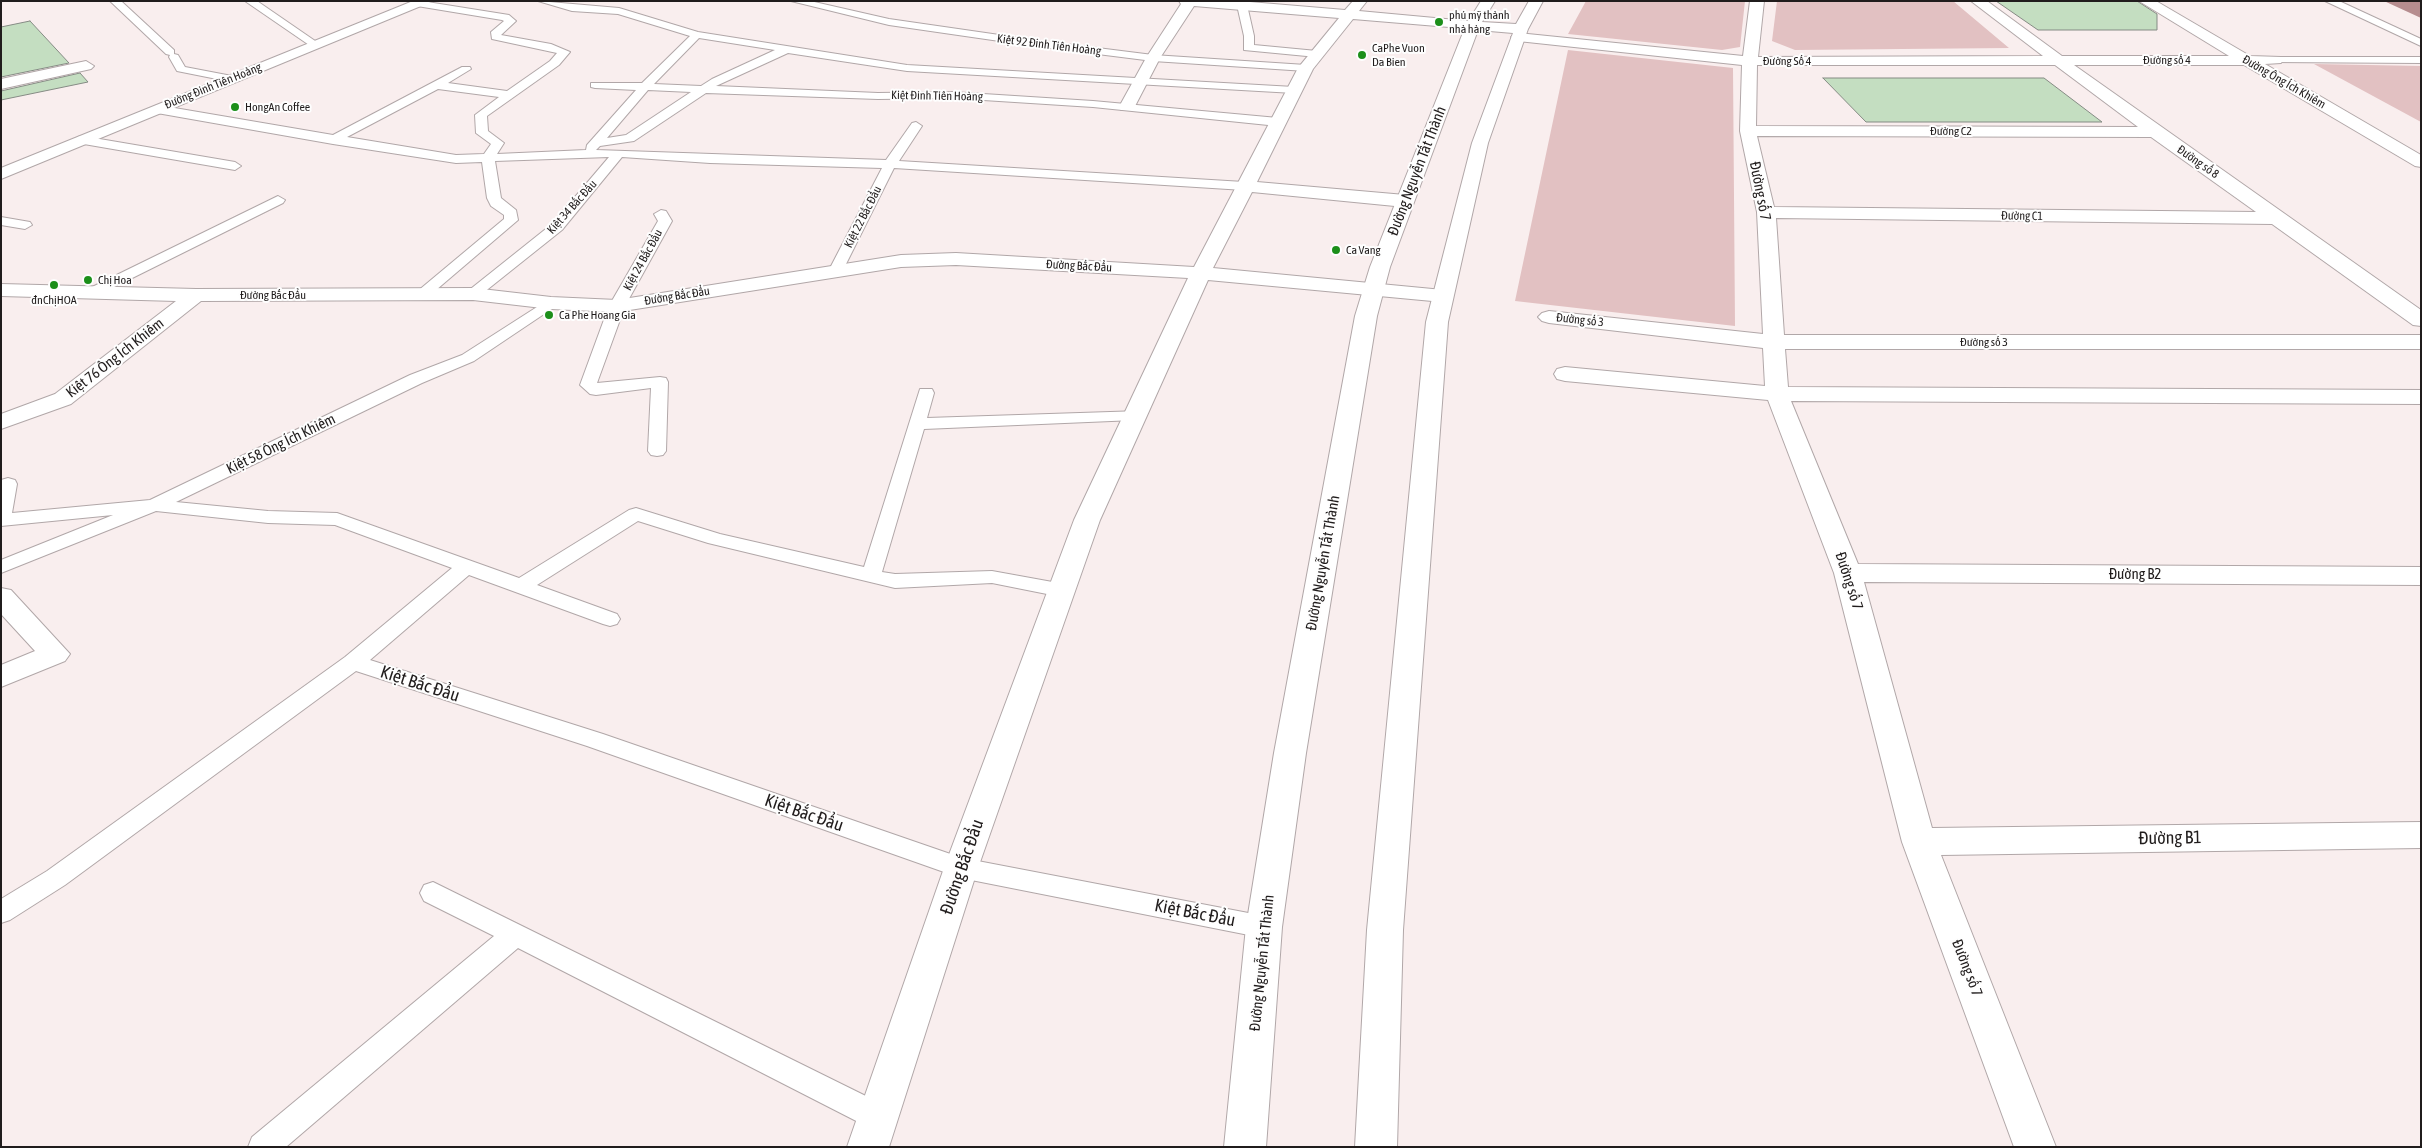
<!DOCTYPE html>
<meta charset="utf-8">
<style>
body{margin:0}
#map{position:relative;width:2422px;height:1148px;overflow:hidden;background:#f9eeee;font-family:"Asap Condensed",sans-serif}
canvas{display:block}
.frame{position:absolute;inset:0;border:2px solid #201c1c;pointer-events:none}
</style>
<div id="map">
<canvas width="2422" height="1148"></canvas>
<div class="frame"></div>
</div>
<script>
const ctx = document.querySelector('canvas').getContext('2d');
ctx.lineJoin = 'round';
function fill(path, color) { ctx.fillStyle = color; ctx.fill(path, 'evenodd'); }
const shape = rows => new Path2D(rows.map(r => 'M' + r).join(''));
function strokePath(path, color, width, dash) { ctx.strokeStyle = color; ctx.lineWidth = width; ctx.lineCap = dash ? 'butt' : 'round'; ctx.setLineDash(dash || []); ctx.stroke(path); }
function write(font, color, halo, rows, align = 'center') {
  ctx.font = font + ' "Asap Condensed",sans-serif'; ctx.lineWidth = 4; ctx.setLineDash([]); ctx.textBaseline = 'middle'; ctx.strokeStyle = halo; ctx.fillStyle = color; for (const [text, x, y, turn = 0] of rows) {
    ctx.save(); ctx.translate(x, y); ctx.rotate((+turn || 0) * Math.PI / 180); ctx.textAlign = isNaN(turn) ? turn : align; if (halo) ctx.strokeText(text, 0, 0); ctx.fillText(text, 0, 0); ctx.restore();
  }
}
fill(shape([
 [1586,1,1745,1,1740,47,1722,50,1568,34],
 [1777,1,1953,1,2009,48,1795,50,1772,41],
 [1568,50,1733,68,1735,326,1515,301],
 [2314,64,2421,66,2421,122]
]), '#e2c1c2');
fill(shape([
 [2384,1,2421,1,2421,18]
]), '#b68d8f');
const building = shape([
 [1996,1,2137,1,2157,14,2157,30,2038,30,1996,1],
 [30,21,69,63,1,77,1,27,30,21],
 [80,73,88,82,1,100,1,91,80,73],
 [1823,78,2044,78,2102,122,1866,122,1823,78]
]);
fill(building, '#c4dec1');
strokePath(building, '#858b84', 1);
const lane = shape([
 [110,1,121,1,174,50,174,54,178,55,185,67,232,76,238,79,232,82,177,71,169,57,170,55,166,54,110,1],
 [245,1,257,1,321,45,320,47,312,47,245,1],
 [421,1,509,15,516,21,501,35,551,44,570,52,559,65,487,116,488,131,504,143,497,154,586,150,587,145,636,90,595,88,591,87,591,83,642,83,690,36,618,14,572,11,538,1,619,8,698,32,907,65,1294,87,1300,90,1294,93,907,71,788,53,716,86,878,93,952,92,1093,101,1278,118,1284,122,1278,126,1093,107,952,98,878,99,706,93,634,141,600,146,596,150,886,160,912,123,916,122,922,126,899,161,1244,182,1251,186,1244,190,894,168,843,270,836,274,829,270,882,168,710,163,622,157,562,230,478,297,473,299,465,294,468,291,552,224,609,157,495,161,501,198,516,210,518,220,429,296,424,297,419,296,417,293,419,290,504,219,504,215,491,206,487,198,482,162,456,163,333,144,157,113,151,109,157,105,333,135,462,67,470,67,471,69,448,83,507,91,550,61,557,53,492,39,491,32,504,21,502,20,417,6,417,2,421,1],
 [699,38,775,50,712,79,701,86,654,84,699,38],
 [438,89,499,97,475,115,476,133,491,144,484,154,456,155,347,137,438,89],
 [648,90,691,92,626,135,607,138,648,90],
 [791,1,810,1,889,19,1034,40,1153,55,1306,65,1311,68,1306,71,1153,61,1034,46,889,25,791,1],
 [2325,1,2339,1,2421,39,2421,46,2325,1],
 [1242,2,1247,5,1254,36,1254,45,1317,51,1322,54,1317,57,1244,50,1244,36,1237,5,1242,2],
 [2276,57,2421,57,2421,63,2272,62,2271,60,2276,57],
 [82,136,235,162,241,166,235,170,78,143,76,140,78,137,82,136],
 [278,196,285,200,283,203,94,297,84,297,81,294,84,291,278,196],
 [661,210,666,211,672,221,625,306,597,383,660,377,666,378,668,382,666,451,663,455,657,456,651,455,648,451,651,388,596,395,590,394,580,385,609,306,658,221,654,214,661,210],
 [1,217,30,222,32,225,25,229,1,225,1,217],
 [551,298,556,300,559,303,556,306,474,361,422,383,176,502,268,511,337,513,519,578,629,510,636,508,720,534,864,567,920,389,932,389,934,393,927,418,1141,411,1144,415,1141,419,1135,420,924,429,882,572,895,574,992,571,1069,585,1072,590,1069,595,1062,597,992,583,895,588,708,543,638,521,537,585,617,614,620,619,617,624,610,626,603,624,469,575,370,660,603,734,962,858,1264,916,1273,919,1277,927,1273,935,1264,938,961,878,587,746,356,671,65,885,10,920,1,923,1,899,47,871,345,657,452,568,335,525,268,523,156,511,1,573,1,560,113,515,1,526,1,480,8,478,15,480,17,484,12,513,150,500,410,375,462,355,551,298],
 [433,882,888,1107,893,1117,888,1127,878,1131,868,1127,518,948,286,1147,248,1147,252,1137,494,936,424,901,420,893,424,885,433,882]
]);
const street = shape([
 [413,1,433,1,1,179,1,168,413,1],
 [1179,1,1238,1,1345,10,1353,1,1367,1,1359,11,1478,22,1480,25,1473,29,1353,19,1313,69,1257,182,1405,195,1411,197,1414,201,1411,205,1405,207,1252,192,1213,268,1443,290,1450,292,1453,296,1450,300,1443,302,1208,280,1100,520,978,868,889,1147,847,1147,944,868,1074,520,1188,278,956,265,901,267,617,312,551,309,473,300,201,301,71,404,1,429,1,414,55,394,176,301,1,296,1,284,196,289,473,288,551,297,617,300,901,255,956,253,1194,267,1298,68,1339,18,1194,6,1160,58,1133,110,1121,110,1119,107,1146,58,1181,4,1179,1],
 [1750,1,1764,1,1758,57,2043,56,1971,1,1987,1,2062,56,2229,56,2139,1,2156,1,2250,56,2281,57,2283,60,2281,63,2265,64,2421,155,2421,167,2415,166,2244,65,2074,65,2421,310,2421,326,2413,325,2272,224,1776,218,1784,335,2421,335,2421,349,1785,349,1788,387,2421,390,2421,404,1791,401,1858,564,2421,567,2421,585,1864,582,1932,828,2421,822,2421,848,1941,855,2056,1147,2014,1147,1902,842,1834,573,1768,400,1565,381,1557,379,1554,374,1557,369,1565,367,1765,386,1763,348,1549,323,1542,321,1538,317,1542,313,1549,311,1763,334,1757,212,1740,131,1742,65,1518,41,1511,37,1518,33,1743,56,1750,1],
 [1757,65,2055,65,2138,127,1756,126,1757,65],
 [1757,136,2151,137,2256,212,1774,207,1757,136],
 [86,61,94,66,91,69,1,89,1,79,86,61],
 [1,588,11,590,70,654,65,661,1,687,1,665,35,651,1,614,1,588]
]);
const primary = shape([
 [1481,1,1495,1,1482,22,1516,24,1529,1,1543,1,1528,29,1488,143,1448,322,1403,930,1397,1147,1355,1147,1367,930,1426,322,1472,143,1513,33,1478,30,1390,267,1377,316,1306,753,1282,927,1266,1147,1224,1147,1246,927,1274,753,1355,316,1370,267,1466,25,1481,1]
]);
strokePath(lane, '#b1a7a8', 2);
strokePath(street, '#b1a7a8', 2);
strokePath(primary, '#b1a7a8', 2);
fill(lane, '#fff');
fill(street, '#fff');
fill(primary, '#fff');
for (const [x, y, r, color] of [
 [1439,22,5,"#1c8f1a"],
 [1362,55,5,"#1c8f1a"],
 [235,107,5,"#1c8f1a"],
 [1336,250,5,"#1c8f1a"],
 [88,280,5,"#1c8f1a"],
 [54,285,5,"#1c8f1a"],
 [549,315,5,"#1c8f1a"]
]) { const dot = new Path2D(); dot.arc(x, y, r, 0, 2 * Math.PI); ctx.fillStyle = color; ctx.fill(dot); strokePath(dot, '#fefefe', 2); }
write('12px', '#201c1c', '#fefefe', [
 ["phú mỹ thành",1449,15],
 ["nhà hàng",1449,29],
 ["CaPhe Vuon",1372,48],
 ["Da Bien",1372,62],
 ["HongAn Coffee",245,107],
 ["Ca Vang",1346,250],
 ["Chị Hoa",98,280],
 ["đnChịHOA",54,300,"center"],
 ["Ca Phe Hoang Gia",559,315]
], 'left');
write('12px', '#201c1c', '#fefefe', [
 ["Kiệt 92 Đinh Tiên Hoàng",1049,45,7],
 ["Đường số 4",2167,60],
 ["Đường Số 4",1787,61],
 ["Đường Ông Ích Khiêm",2284,82,30],
 ["Đường Đinh Tiên Hoàng",213,86,-22],
 ["Kiệt Đinh Tiên Hoàng",937,96,1],
 ["Đường C2",1951,131],
 ["Đường số 8",2198,162,35],
 ["Kiệt 34 Bắc Đẩu",572,207,-48],
 ["Đường C1",2022,216,1],
 ["Kiệt 22 Bắc Đẩu",863,217,-63],
 ["Kiệt 24 Bắc Đẩu",643,260,-61],
 ["Đường Bắc Đẩu",1079,266,3],
 ["Đường Bắc Đẩu",273,295],
 ["Đường Bắc Đẩu",677,296,-9],
 ["Đường số 3",1580,320,6],
 ["Đường số 3",1984,342]
]);
write('15px', '#201c1c', '#fefefe', [
 ["Đường Nguyễn Tất Thành",1417,171,-69],
 ["Đường số 7",1760,191,79],
 ["Kiệt 76 Ông Ích Khiêm",115,358,-38],
 ["Kiệt 58 Ông Ích Khiêm",281,444,-26],
 ["Đường Nguyễn Tất Thành",1323,563,-80],
 ["Đường B2",2135,574],
 ["Đường số 7",1849,581,72],
 ["Đường Nguyễn Tất Thành",1262,963,-84],
 ["Đường số 7",1967,968,69]
]);
write('18px', '#201c1c', '#fefefe', [
 ["Kiệt Bắc Đẩu",420,684,18],
 ["Kiệt Bắc Đẩu",804,813,19],
 ["Đường B1",2170,838,-1],
 ["Đường Bắc Đẩu",962,867,-71],
 ["Kiệt Bắc Đẩu",1195,913,11]
]);
</script>
